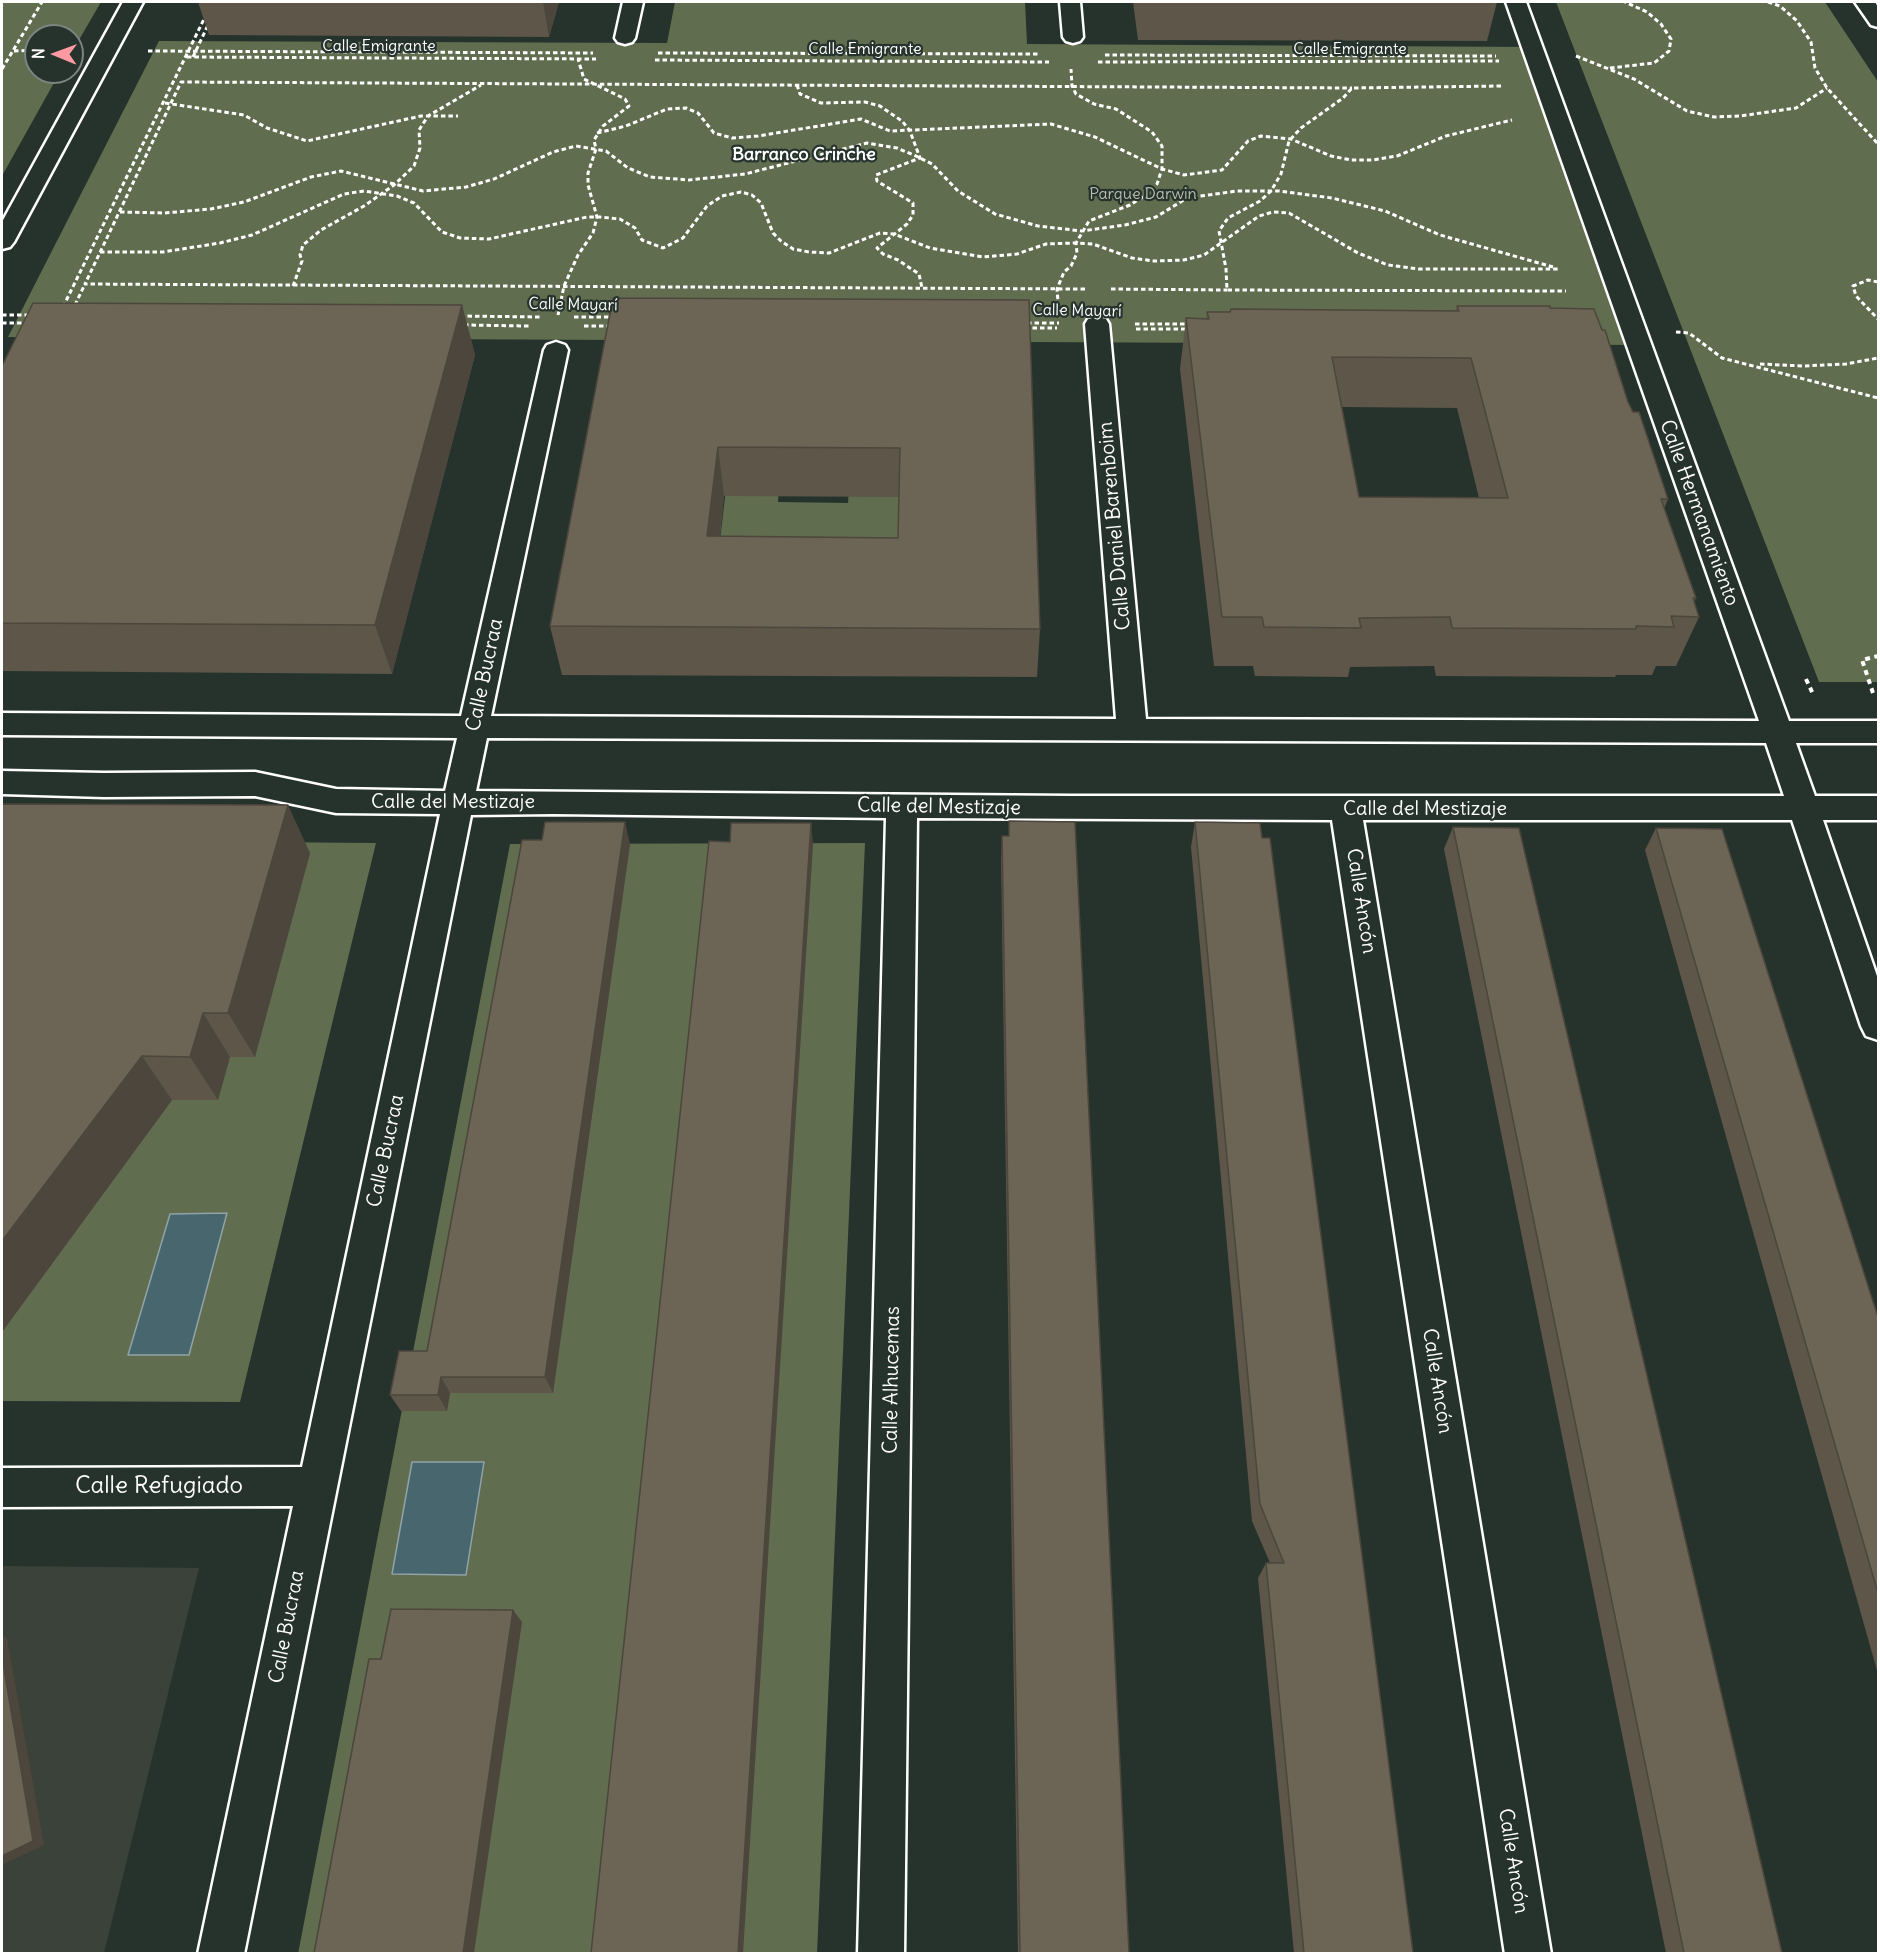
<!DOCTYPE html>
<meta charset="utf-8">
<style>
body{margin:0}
#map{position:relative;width:1880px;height:1955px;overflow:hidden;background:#26332d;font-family:Delius,sans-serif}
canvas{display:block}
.frame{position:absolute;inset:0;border:3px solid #fff;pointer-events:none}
.north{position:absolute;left:24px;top:24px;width:60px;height:60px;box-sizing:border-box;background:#26332d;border:2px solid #7d8581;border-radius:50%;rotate:271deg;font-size:16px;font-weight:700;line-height:24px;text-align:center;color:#fff}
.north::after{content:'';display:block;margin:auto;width:21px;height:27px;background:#ff9aa2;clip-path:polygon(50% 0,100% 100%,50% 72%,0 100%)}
</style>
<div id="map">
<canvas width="1880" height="1955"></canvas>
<div class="frame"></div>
<div class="north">N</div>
</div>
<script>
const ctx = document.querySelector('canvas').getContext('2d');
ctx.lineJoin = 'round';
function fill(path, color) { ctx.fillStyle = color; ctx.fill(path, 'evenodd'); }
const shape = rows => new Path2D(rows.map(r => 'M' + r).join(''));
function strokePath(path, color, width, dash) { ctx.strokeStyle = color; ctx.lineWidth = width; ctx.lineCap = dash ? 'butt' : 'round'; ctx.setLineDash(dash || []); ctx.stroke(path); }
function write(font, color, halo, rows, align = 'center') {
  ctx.font = font + ' Delius,sans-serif'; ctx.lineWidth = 4.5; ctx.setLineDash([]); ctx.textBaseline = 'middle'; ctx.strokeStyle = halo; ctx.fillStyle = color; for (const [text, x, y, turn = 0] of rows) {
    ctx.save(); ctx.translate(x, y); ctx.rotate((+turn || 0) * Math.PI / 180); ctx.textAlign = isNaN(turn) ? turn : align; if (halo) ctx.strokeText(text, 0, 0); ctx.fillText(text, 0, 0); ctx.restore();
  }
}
fill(shape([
 [2,1566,199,1568,104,1953,2,1954]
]), '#3b4239');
fill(shape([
 [2,2,101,2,72,52,72,36,36,36,36,72,60,72,2,176],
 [675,2,1025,2,1027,44,1532,47,1639,345,8,337,159,41,667,43],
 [1556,2,1825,2,1878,82,1878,682,1819,682],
 [728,471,780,472,778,502,848,503,850,472,902,472,898,586,715,584],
 [2,840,376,843,240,1402,2,1401],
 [865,843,817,1953,298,1954,510,844]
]), '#606d4f');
const water = shape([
 [227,1213,189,1355,128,1355,170,1214,227,1213],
 [412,1462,484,1462,466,1575,392,1574,412,1462]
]);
fill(water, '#48666e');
strokePath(water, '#91a3a8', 1.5);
const minor = shape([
 [123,2,143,2,14,242,10,247,2,249,2,222,123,2],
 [623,2,643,2,635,38,632,42,625,44,618,42,615,38,623,2],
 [1060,2,1080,2,1083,37,1080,41,1073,43,1066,41,1063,37,1060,2],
 [1506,2,1526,2,1789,721,1878,721,1878,743,1796,743,1815,796,1878,796,1878,820,1823,820,1878,979,1878,1040,1866,1036,1861,1026,1792,820,1363,820,1551,1954,1505,1954,1332,820,917,818,904,1954,858,1954,886,818,554,814,471,815,244,1954,198,1954,293,1506,2,1507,2,1468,302,1467,440,814,336,813,255,796,104,797,2,794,2,771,104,773,255,772,336,789,445,791,457,738,2,735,2,713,461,716,544,350,547,345,556,342,565,345,568,350,491,716,1116,719,1085,324,1088,319,1097,317,1106,319,1109,324,1146,719,1759,721,1506,2],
 [487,738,1766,743,1784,796,1071,796,476,791,487,738],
 [1855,2,1875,2,1878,7,1878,27,1871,25,1855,2]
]);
strokePath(minor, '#fff', 5);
strokePath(shape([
 [1768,2,1780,6,1797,21,1811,42,1815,68,1827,88,1878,144],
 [14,51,36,50],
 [148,51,593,53],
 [658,53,1040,54],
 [1105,55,1496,56],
 [1576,56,1634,79,1687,111,1714,117,1740,116,1796,108,1827,88],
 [187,57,596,59],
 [193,57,208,25],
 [655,60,1049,62],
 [1098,62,1499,61],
 [1610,68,1654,63,1669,51,1671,39,1661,24,1647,12,1625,2],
 [2,69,42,2],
 [797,85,800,94,821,103,865,102,880,106,902,121,910,131,920,158,876,175,877,181,913,203,913,215,907,224,877,248,883,254,898,260,919,274,922,288],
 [1501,86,1352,88,1343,98,1301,128,1289,141,1281,174,1271,191,1260,201,1228,218,1219,231,1226,269,1227,290,1566,291],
 [165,103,244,115,267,128,307,141,421,116,458,116],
 [597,133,626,126,667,109,686,108,698,113,714,133,732,138,758,136,861,119,890,131,1051,124,1095,137,1162,169,1184,175,1222,170,1248,141,1261,136,1291,139,1331,156,1351,160,1373,160,1397,156,1446,136,1512,120],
 [120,212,164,213,211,209,244,202,311,177,341,171,423,191,466,187,494,179,553,152,576,146,606,151,628,168,650,177,689,180,745,174,867,143,897,148,916,156,932,164,958,191,995,214,1038,226,1082,231,1125,225,1156,217,1187,198,1237,191,1279,191,1332,198,1385,211,1440,235,1553,267],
 [100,252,163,252,220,243,252,235,344,194,364,191,397,196,414,203,442,232,460,238,489,239,587,217,600,217,620,219,635,228,642,240,663,248,683,238,707,206,722,196,741,192,752,195,761,203,773,233,781,241,793,249,809,252,829,253,880,233,894,234,930,248,983,257,1017,254,1046,244,1076,243,1093,244,1132,258,1154,261,1184,260,1204,255,1259,216,1273,212,1289,213,1358,253,1388,265,1419,269,1559,269],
 [1878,282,1868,280,1853,286,1856,296,1878,319],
 [293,286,302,261,300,255,303,245,321,230,364,206,394,185,414,166,420,148,419,130,428,116,481,85],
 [1085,289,85,284,181,82,1352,88],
 [1111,289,1227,290],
 [75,305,85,284],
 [63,307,205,17],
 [1059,314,1057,289,1064,272,1071,266,1077,253,1076,243,1089,221,1130,205,1147,194,1157,184,1162,169,1162,146,1152,132,1116,109,1094,104,1076,94,1072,86,1071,69],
 [2,315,31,315],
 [558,315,564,286,578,255,593,233,597,217,588,185,588,173,596,149,594,140,603,126,629,106,625,99,584,79,578,59],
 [460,316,540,317],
 [574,317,612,317],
 [2,323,28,323],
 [1027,323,1059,323],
 [1135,324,1191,324],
 [464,325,529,326],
 [584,326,613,326],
 [1025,328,1057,328],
 [1136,329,1189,329],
 [1676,332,1689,333,1722,358,1878,398],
 [1760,364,1803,366,1846,364,1878,358]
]), '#fff', 3, [4.5, 3]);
strokePath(shape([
 [1806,679,1813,694],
 [1873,693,1862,660,1878,656]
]), '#fff', 4, [5, 4.5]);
fill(minor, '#26332d');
fill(shape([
 [198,2,559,2,549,37,209,35],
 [1133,2,1497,2,1487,41,1138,40],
 [613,298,1029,300,1040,629,1037,677,562,675,550,626],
 [724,496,899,497,898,538,720,537],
 [462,305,475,355,392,674,2,671,2,366],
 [1457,306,1550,308,1628,402,1668,499,1664,509,1696,598,1694,602,1699,617,1676,666,1656,666,1652,675,1616,675,1615,677,1436,676,1434,666,1350,667,1348,677,1255,676,1253,666,1214,666,1180,369,1186,318,1206,319,1207,312,1455,311],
 [1342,407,1457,408,1479,498,1359,497],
 [2,804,310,853,255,1057,230,1057,218,1100,172,1100,2,1332],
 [1009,821,1129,1953,1018,1953,1001,861,1002,836,1009,836],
 [1195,822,1413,1953,1294,1953,1258,1578,1266,1563,1270,1563,1252,1521,1191,847],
 [1453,827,1782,1953,1666,1953,1444,849],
 [1656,828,1878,1317,1878,1674,1645,850],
 [630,844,553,1393,450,1393,447,1411,401,1411,390,1395,427,1351]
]), '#5d5649');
fill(shape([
 [543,2,559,2,549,37],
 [462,305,475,355,392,674,375,625],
 [718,447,724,496,714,585,707,536],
 [288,805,310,853,255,1057,228,1013],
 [625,822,630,844,553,1393,545,1377],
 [811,823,813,845,743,1953,738,1953],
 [203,1013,230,1057,218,1100,190,1057],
 [142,1056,172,1100,2,1332,2,1241],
 [441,1377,450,1393,447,1411,438,1395],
 [513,1610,522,1622,474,1953,463,1953],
 [2,1635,7,1638,44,1845,2,1865]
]), '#4c463c');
const building = shape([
 [613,298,1029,300,1040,629,550,626,613,298],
 [718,447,900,448,898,538,707,536,718,447],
 [33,303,462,305,375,625,2,623,2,366,33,303],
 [1457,306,1550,306,1550,308,1594,309,1602,330,1605,330,1628,402,1633,412,1639,412,1668,499,1661,499,1696,598,1693,598,1699,617,1671,616,1674,627,1636,626,1636,629,1452,628,1450,617,1359,618,1361,628,1264,627,1262,617,1222,617,1186,318,1209,319,1207,312,1230,312,1231,309,1459,311,1457,306],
 [1332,357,1471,358,1508,498,1359,497,1332,357],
 [2,804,288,805,228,1013,203,1013,190,1057,142,1056,2,1241,2,804],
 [1009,821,1075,822,1129,1953,1020,1953,1002,836,1009,836,1009,821],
 [545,822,625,822,545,1377,441,1377,438,1395,390,1395,399,1351,427,1351,522,840,542,840,545,822],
 [1195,822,1260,823,1262,838,1270,838,1413,1953,1304,1953,1266,1563,1284,1563,1260,1504,1195,822],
 [731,823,811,823,738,1953,591,1953,709,841,730,842,731,823],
 [1453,827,1519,828,1782,1953,1684,1953,1453,827],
 [1656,828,1722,829,1878,1317,1878,1593,1656,828],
 [391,1609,513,1610,463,1953,314,1953,369,1659,381,1659,391,1609],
 [2,1657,33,1841,2,1856,2,1657]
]);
fill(building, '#6c6455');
strokePath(building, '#4c463c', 1.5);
write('16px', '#fff', '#26332d', [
 ["Calle Emigrante",379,46],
 ["Calle Emigrante",865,49],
 ["Calle Emigrante",1350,49],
 ["Calle Mayarí",573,305,1],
 ["Calle Mayarí",1077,311,1]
]);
write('16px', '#b7bdb0', '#26332d', [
 ["Parque Darwin",1143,194]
]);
write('bold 18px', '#fff', '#26332d', [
 ["Barranco Crinche",804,155]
]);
write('20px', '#fff', '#26332d', [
 ["Calle Hermanamiento",1699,513,70],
 ["Calle Daniel Barenboim",1115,526,-95],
 ["Calle Bucraa",485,675,-78],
 ["Calle del Mestizaje",453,802],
 ["Calle del Mestizaje",939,807,1],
 ["Calle del Mestizaje",1425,809],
 ["Calle Ancón",1361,901,81],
 ["Calle Bucraa",386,1151,-78],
 ["Calle Alhucemas",892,1380,-89],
 ["Calle Ancón",1437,1381,81],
 ["Calle Bucraa",287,1627,-79],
 ["Calle Ancón",1513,1861,81]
]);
write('24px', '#fff', '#26332d', [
 ["Calle Refugiado",159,1486]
]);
</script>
